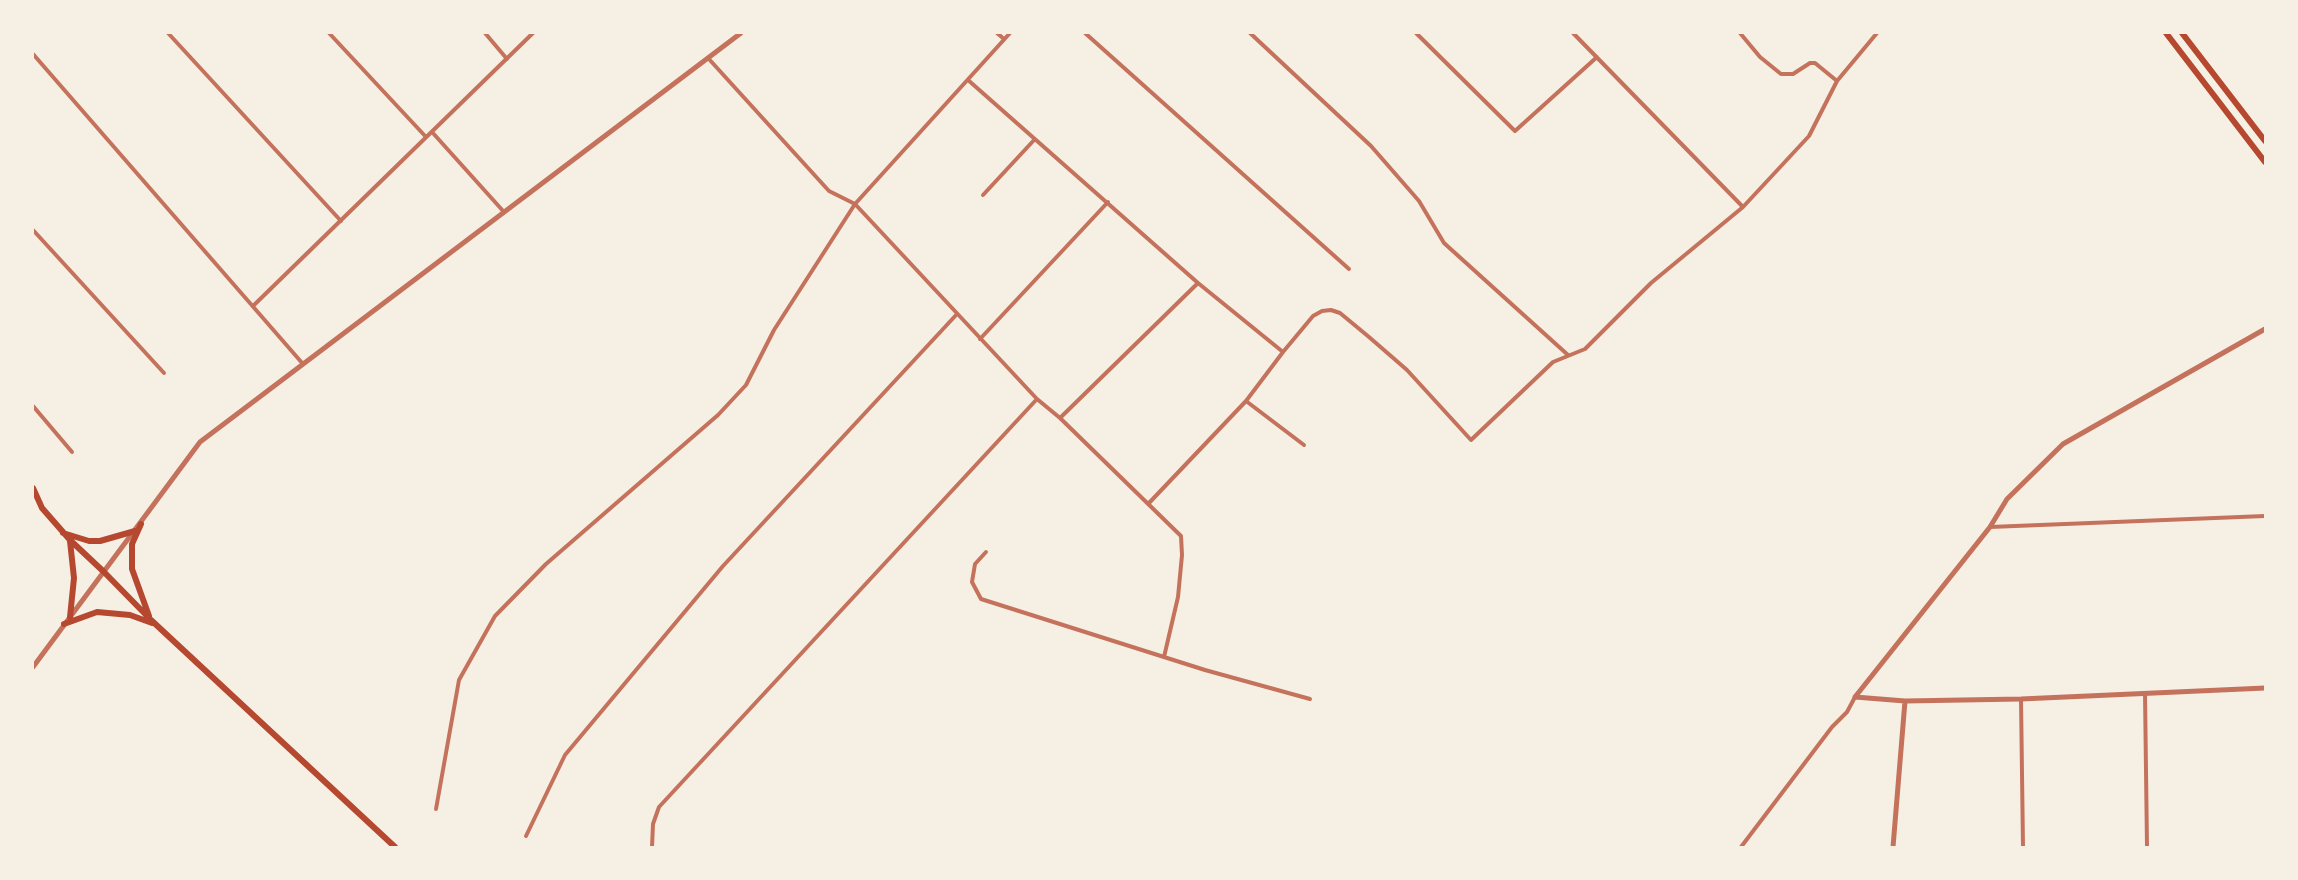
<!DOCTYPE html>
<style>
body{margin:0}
#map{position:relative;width:2298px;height:880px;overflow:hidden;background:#f6efe4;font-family:Rubik,sans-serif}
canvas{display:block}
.frame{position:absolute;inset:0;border:34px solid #f6efe4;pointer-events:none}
</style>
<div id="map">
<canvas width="2298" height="880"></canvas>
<div class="frame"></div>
</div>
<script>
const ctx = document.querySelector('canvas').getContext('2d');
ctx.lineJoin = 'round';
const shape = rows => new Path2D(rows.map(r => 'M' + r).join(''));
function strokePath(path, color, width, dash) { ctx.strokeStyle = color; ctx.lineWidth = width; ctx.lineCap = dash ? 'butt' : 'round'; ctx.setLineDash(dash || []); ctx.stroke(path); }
strokePath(shape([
 [168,33,341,221],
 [329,33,426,137],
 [485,33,507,59],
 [997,33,1004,39],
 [1085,33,1349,269],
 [1250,33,1371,146,1419,201,1444,243,1568,355],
 [1416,33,1515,131,1597,57],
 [1573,33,1743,207],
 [1740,33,1760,57,1781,74,1793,74,1810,63,1815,63,1837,81],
 [33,54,303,364],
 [708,58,829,191,855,204,1037,399,1060,418,1181,536,1182,555,1178,597,1164,657],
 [968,80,1198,283,1283,352],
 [432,132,504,212],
 [983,195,1035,139],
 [33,230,164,373],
 [253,306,533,33],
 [980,339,1108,202],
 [1246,401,1304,445],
 [33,406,72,452],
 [1060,418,1198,283],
 [1149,503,1246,401,1283,352,1313,316,1322,311,1331,310,1340,313,1369,337,1407,370,1471,440,1553,362,1585,349,1651,283,1743,207,1809,136,1837,81,1877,33],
 [1990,527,2265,516],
 [986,552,975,564,972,582,981,599,1205,670,1310,699],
 [2145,693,2147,847],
 [2021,699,2023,847],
 [436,809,459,680,495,616,546,564,718,415,746,385,774,330,855,204,1010,33],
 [526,836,565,755,723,566,957,314],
 [652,847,653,824,659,807,1037,399],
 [1741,847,1832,727,1847,712,1855,697]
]), '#c5725c', 4);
strokePath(shape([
 [33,667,200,442,741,33],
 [1855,697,1990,527,2007,499,2063,444,2265,329],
 [1855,697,1905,701,2021,699,2265,688],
 [1893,847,1905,701]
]), '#c5725c', 5);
strokePath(shape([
 [2166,33,2265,162],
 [2182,33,2265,141],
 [33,488,42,508,70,540,104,572,151,620,395,847],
 [141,524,132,544,132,569,149,616],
 [63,533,89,541,100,541,135,531],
 [70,617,74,578,70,541],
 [64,624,97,612,130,615,152,623]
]), '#b5482f', 6);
</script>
